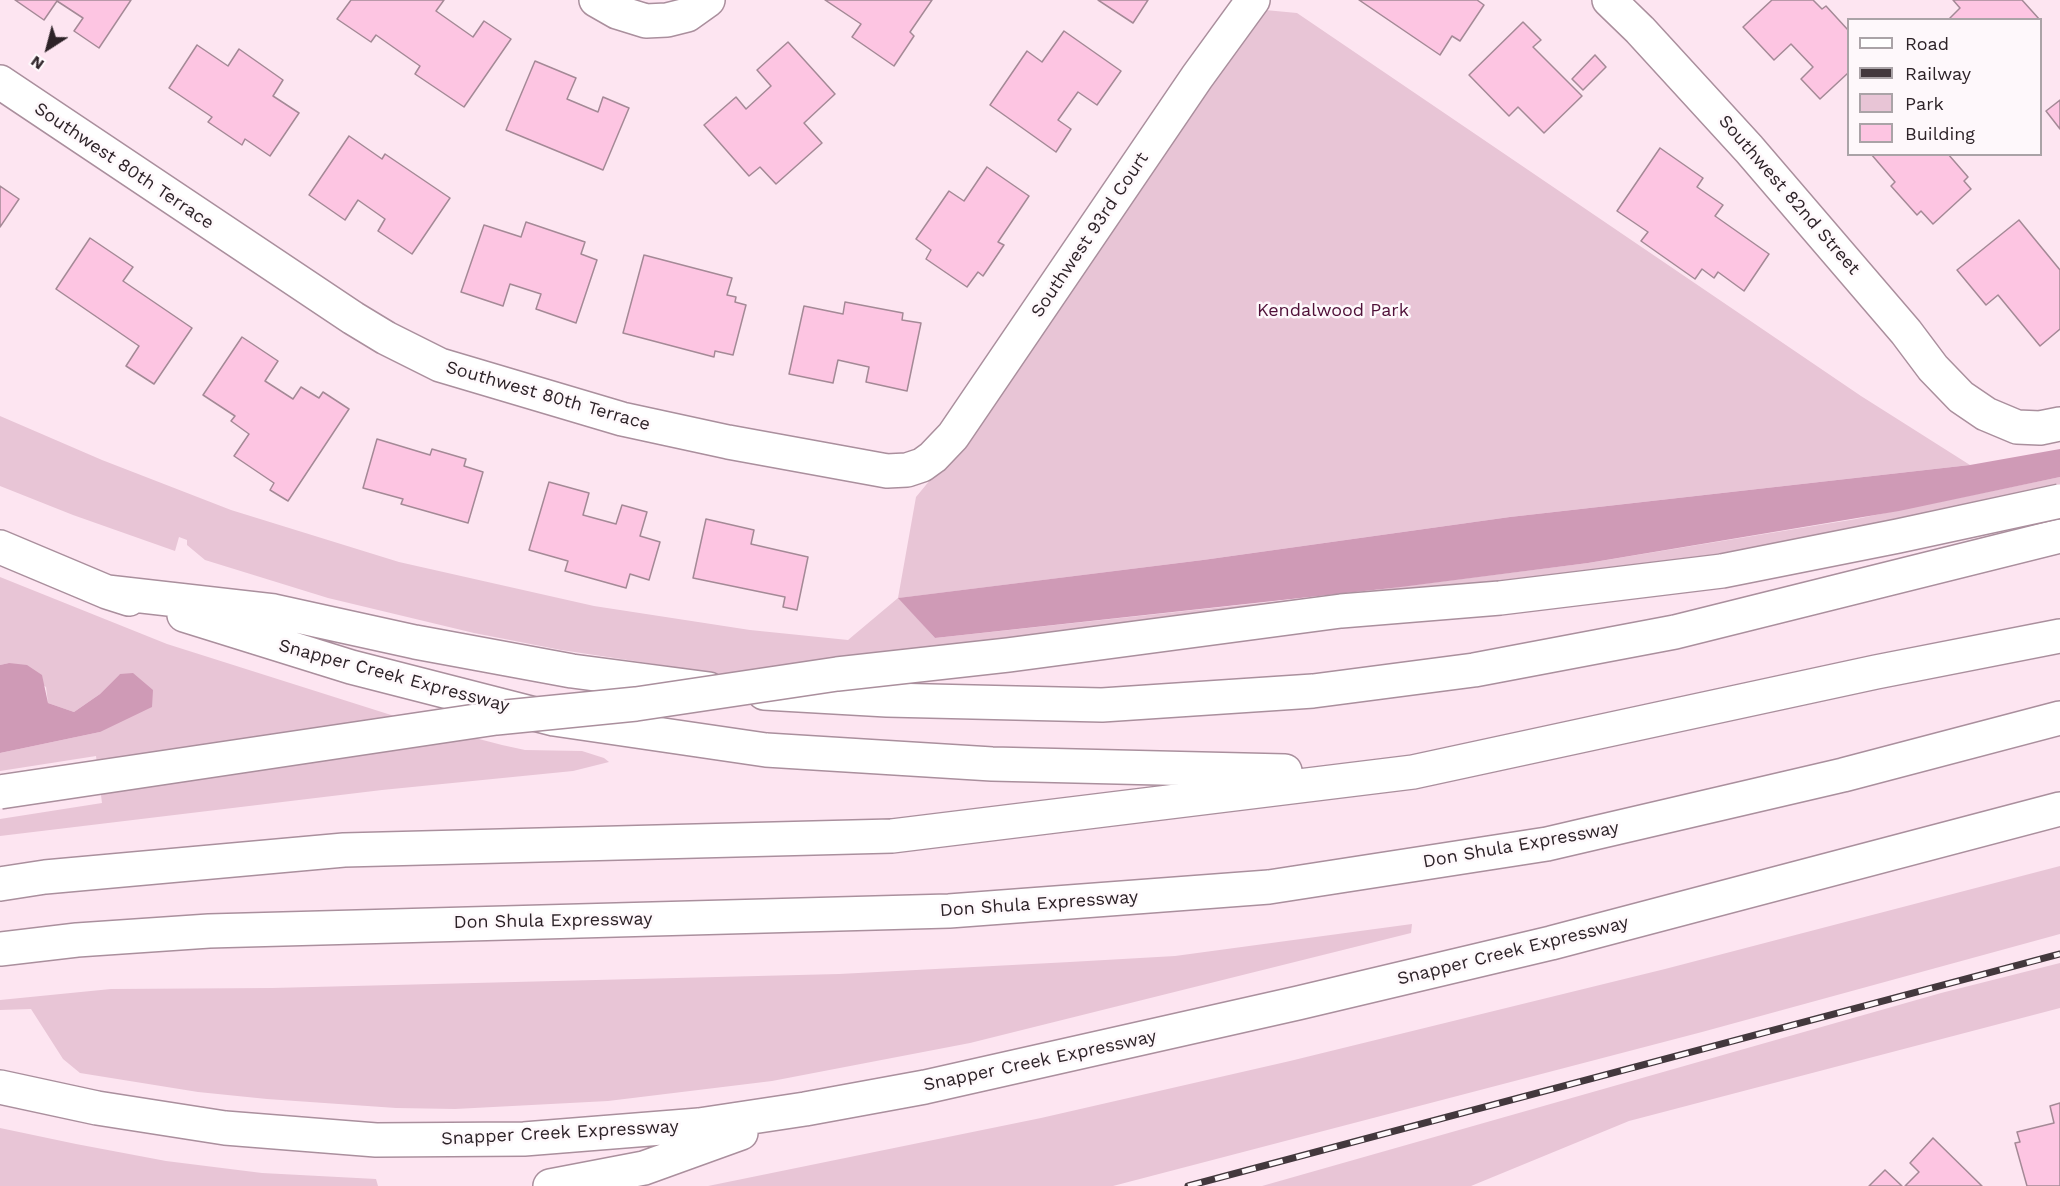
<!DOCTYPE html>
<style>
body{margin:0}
#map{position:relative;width:2060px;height:1186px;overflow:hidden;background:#fde5f1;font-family:"Work Sans",sans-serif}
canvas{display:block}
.legend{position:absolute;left:1847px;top:18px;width:195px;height:138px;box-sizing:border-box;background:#fef8fb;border:2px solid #aaa3a7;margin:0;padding:8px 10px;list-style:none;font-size:18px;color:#2d2328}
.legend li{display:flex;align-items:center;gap:12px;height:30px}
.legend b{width:30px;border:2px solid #aaa3a7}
.north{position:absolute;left:18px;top:18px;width:60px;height:60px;-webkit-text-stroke:4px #fef8fb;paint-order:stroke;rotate:216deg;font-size:16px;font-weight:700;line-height:24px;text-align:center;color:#2d2328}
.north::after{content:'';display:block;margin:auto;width:21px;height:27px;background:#2d2328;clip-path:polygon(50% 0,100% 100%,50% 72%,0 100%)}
</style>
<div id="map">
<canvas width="2060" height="1186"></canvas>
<ul class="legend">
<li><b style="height:8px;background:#fff"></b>Road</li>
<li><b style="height:8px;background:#43383d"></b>Railway</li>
<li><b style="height:16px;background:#e8c5d6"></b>Park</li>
<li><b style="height:16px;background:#fdc5e2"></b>Building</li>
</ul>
<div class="north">N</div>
</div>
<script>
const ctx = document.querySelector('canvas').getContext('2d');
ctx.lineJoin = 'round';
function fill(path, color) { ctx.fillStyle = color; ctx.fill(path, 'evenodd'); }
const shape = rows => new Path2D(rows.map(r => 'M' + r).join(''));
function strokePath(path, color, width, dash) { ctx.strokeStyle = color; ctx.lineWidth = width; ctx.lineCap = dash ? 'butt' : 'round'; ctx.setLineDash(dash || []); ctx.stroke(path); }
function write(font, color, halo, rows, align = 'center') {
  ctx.font = font + ' "Work Sans",sans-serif'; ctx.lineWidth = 5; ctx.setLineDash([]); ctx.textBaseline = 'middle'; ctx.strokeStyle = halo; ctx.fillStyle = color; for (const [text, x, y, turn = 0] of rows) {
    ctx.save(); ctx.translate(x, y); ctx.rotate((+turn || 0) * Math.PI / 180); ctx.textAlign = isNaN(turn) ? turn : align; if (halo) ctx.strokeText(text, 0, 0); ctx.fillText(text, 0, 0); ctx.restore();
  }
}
fill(shape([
 [1265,10,1297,13,1861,396,1970,465,1510,517,1203,560,899,598,935,638,1334,595,1588,563,1856,519,2060,477,2060,512,1540,605,1295,633,768,681,561,650,474,633,328,598,205,560,187,545,187,540,179,537,175,551,73,515,0,486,0,416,102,460,231,510,399,562,594,606,750,630,848,640,898,598,916,497,964,439],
 [0,577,167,644,410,721,502,745,525,750,582,751,604,758,609,762,573,771,382,790,0,836,0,819,102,803,96,756,0,771,0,753,100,732,120,674,100,694,74,712,48,703,46,687,9,663,0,665],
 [2060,866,2060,934,1702,1032,1113,1186,708,1186,1041,1118,1290,1061,1665,969],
 [1412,924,1411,933,970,1043,772,1081,608,1101,455,1109,396,1108,267,1099,198,1092,80,1073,63,1059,31,1009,0,1010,0,1000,111,989,272,988,839,974,1070,962,1175,956],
 [2060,963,2060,1008,1629,1121,1471,1186,1262,1186,1941,993],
 [0,1128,76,1144,166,1161,262,1173,376,1179,378,1186,0,1186]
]), '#e8c5d6');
fill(shape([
 [2060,449,2060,477,1899,511,1588,563,1401,587,935,638,898,598,1203,560,1510,517,1970,465],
 [9,663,27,665,42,675,48,703,74,712,100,694,120,674,133,673,153,690,152,707,100,732,0,753,0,665]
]), '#cf9ab6');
const building = shape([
 [15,0,131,0,99,48,74,31,83,18,57,1,44,20,15,0],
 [351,0,444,0,436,11,473,37,484,21,511,39,464,107,415,74,420,66,376,35,371,42,337,19,351,0],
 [825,0,932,0,910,32,914,36,894,66,852,37,861,24,825,0],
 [1098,0,1148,0,1133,23,1098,0],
 [1359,0,1477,0,1484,5,1460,41,1452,36,1440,55,1359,0],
 [1772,0,1813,0,1822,9,1826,6,1848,30,1848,73,1820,99,1801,79,1813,67,1791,44,1774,60,1743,27,1772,0],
 [1953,0,2022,0,2040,20,1948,20,1960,8,1953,0],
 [1523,22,1541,40,1533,47,1582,96,1544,133,1518,107,1509,116,1469,75,1523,22],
 [1064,31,1121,71,1097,105,1078,92,1058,120,1071,129,1056,152,990,105,1027,51,1042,62,1064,31],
 [788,42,835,94,804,123,822,143,776,184,760,167,749,176,704,125,736,97,746,109,771,86,757,70,788,42],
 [197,45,228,66,239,49,283,80,273,96,299,113,270,156,245,139,242,145,208,122,212,117,169,88,197,45],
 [1595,55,1606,67,1583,90,1572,79,1595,55],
 [535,61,576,78,567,99,598,112,603,97,629,108,603,170,506,130,535,61],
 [2060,100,2060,129,2046,111,2060,100],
 [349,136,382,159,385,154,450,198,412,254,378,231,385,219,358,200,345,220,309,195,349,136],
 [1660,148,1703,178,1697,187,1723,205,1715,216,1769,254,1744,291,1718,272,1714,278,1702,269,1695,279,1641,241,1648,232,1617,211,1660,148],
 [1871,154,1948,154,1968,177,1964,181,1971,189,1933,224,1921,211,1917,215,1891,186,1895,182,1871,154],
 [987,167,1029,196,998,242,1004,245,983,276,978,272,967,287,926,259,931,250,916,239,949,191,964,201,987,167],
 [0,186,19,199,0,227,0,186],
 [2019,220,2060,270,2060,329,2040,346,1998,295,1986,305,1957,270,2019,220],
 [526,222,585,242,581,254,597,260,576,323,536,309,541,294,510,284,503,306,461,292,484,225,521,237,526,222],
 [90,238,133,267,123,281,192,328,154,384,126,366,139,346,56,289,90,238],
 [644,255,732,278,727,295,736,297,735,302,746,305,733,355,715,351,714,357,623,333,644,255],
 [845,302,903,313,902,320,921,323,907,391,866,382,869,367,838,360,833,383,789,374,804,306,843,314,845,302],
 [242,337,278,361,265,381,293,399,301,387,319,398,323,392,349,409,288,501,270,490,274,483,234,456,249,434,231,421,235,416,203,395,242,337],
 [377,439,430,455,432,449,466,459,464,466,483,472,468,523,401,504,403,499,363,488,377,439],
 [549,482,589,493,583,515,616,524,622,505,647,512,640,536,660,542,649,580,630,574,626,588,565,571,568,561,529,550,549,482],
 [706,519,754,530,751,544,808,557,797,610,783,607,785,597,693,578,706,519],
 [2060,1103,2060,1186,2027,1186,2015,1143,2020,1142,2017,1132,2054,1123,2050,1106,2060,1103],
 [1933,1138,1982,1186,1905,1186,1919,1172,1910,1163,1933,1138],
 [1885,1170,1902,1186,1869,1186,1885,1170]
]);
fill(building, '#fdc5e2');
strokePath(building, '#a48996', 1.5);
const minor = shape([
 [596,0,617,12,646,21,667,20,687,15,708,0],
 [1609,0,1640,30,1749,149,1906,332,1933,368,1961,397,1986,414,2017,427,2040,428,2060,424],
 [0,82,353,318,386,338,440,365,622,419,728,442,887,471,907,470,922,465,933,457,953,436,1197,77,1253,0]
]);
const motorway = shape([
 [0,547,107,592,129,599],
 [107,592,274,611,415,642,572,671,709,689],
 [184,615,351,667,554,719,766,750,992,764,1285,771],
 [764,693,887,700,1102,705,1313,691,1474,670,1675,632,2060,536],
 [0,884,45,877,344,850,892,836,1413,772,1876,672,2060,636],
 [0,949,77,940,209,931,949,911,1269,887,1547,844,1843,775,2060,718],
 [0,1087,97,1108,225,1128,376,1140,524,1139,699,1125,805,1109,925,1087,1298,1003,1551,943,2060,809],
 [550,1186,644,1168,741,1133]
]);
strokePath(minor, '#aa8f9d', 36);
strokePath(motorway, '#aa8f9d', 36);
strokePath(minor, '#fff', 33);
strokePath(motorway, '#fff', 33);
const rail = shape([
 [1188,1186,2060,954]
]);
strokePath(rail, '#43383d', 7);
strokePath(rail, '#fef8fb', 4.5, [14]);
const motorwayBridge = shape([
 [0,792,496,718,636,704,837,674,1008,655,1341,611,1500,598,1722,571,1898,536,2060,501]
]);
strokePath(motorwayBridge, '#aa8f9d', 36, []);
strokePath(motorwayBridge, '#fff', 33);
write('18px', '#2d2328', '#fef8fb', [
 ["Southwest 80th Terrace",124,166,34],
 ["Southwest 82nd Street",1789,195,49],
 ["Southwest 93rd Court",1090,235,-56],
 ["Southwest 80th Terrace",548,396,16],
 ["Snapper Creek Expressway",394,676,15],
 ["Don Shula Expressway",1521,845,-10],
 ["Don Shula Expressway",1039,904,-4],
 ["Don Shula Expressway",553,921,-1],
 ["Snapper Creek Expressway",1513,951,-14],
 ["Snapper Creek Expressway",1040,1061,-12],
 ["Snapper Creek Expressway",560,1133,-3]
]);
write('18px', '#4f1038', '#fef8fb', [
 ["Kendalwood Park",1333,311]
]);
</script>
